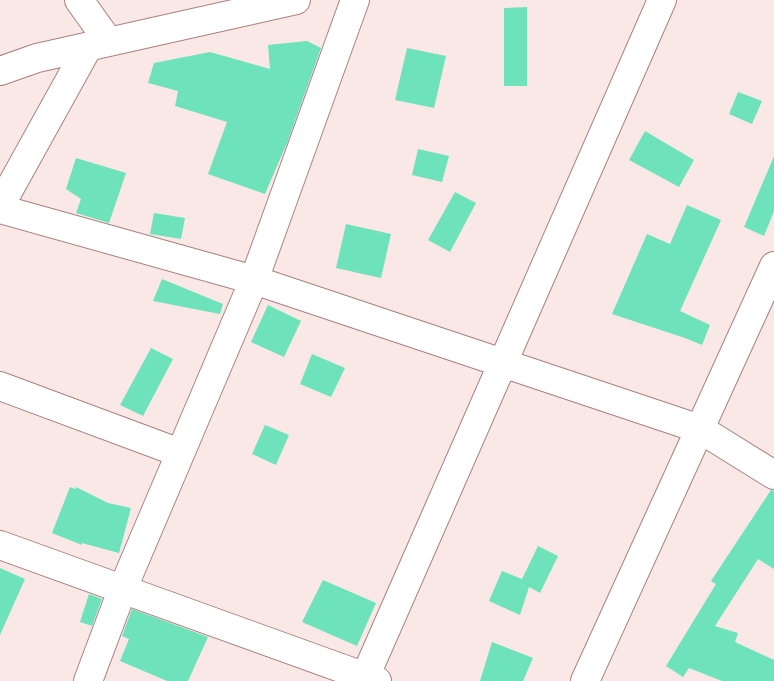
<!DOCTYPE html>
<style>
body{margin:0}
canvas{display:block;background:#fae8e6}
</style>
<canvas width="774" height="681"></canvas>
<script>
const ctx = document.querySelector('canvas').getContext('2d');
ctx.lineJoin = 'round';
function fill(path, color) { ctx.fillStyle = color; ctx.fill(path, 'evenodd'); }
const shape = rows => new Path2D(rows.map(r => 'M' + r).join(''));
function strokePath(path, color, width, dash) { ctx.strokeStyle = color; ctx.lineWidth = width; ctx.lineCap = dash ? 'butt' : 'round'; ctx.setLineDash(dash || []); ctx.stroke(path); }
fill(shape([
 [527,7,527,86,504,86,504,8],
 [307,41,321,48,287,143,265,194,208,174,227,122,175,106,178,91,148,83,154,63,210,52,270,69,268,45],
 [407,48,446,56,434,108,395,100],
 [738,92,762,101,752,124,729,114],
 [645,131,694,160,679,187,629,160],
 [418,149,449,156,442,182,412,175],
 [774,156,774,211,764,236,744,227],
 [76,158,126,173,109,223,76,213,81,199,66,189],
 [455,192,476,203,450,252,428,240],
 [687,205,721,220,680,311,710,325,702,345,685,338,612,314,647,234,670,244],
 [154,213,185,218,181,239,150,234],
 [346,224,391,234,381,278,336,268],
 [162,279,223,304,220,314,153,301],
 [268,305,301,321,284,357,251,342],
 [151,348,173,359,143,416,120,405],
 [312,354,345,368,331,397,300,384],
 [265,425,289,435,276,465,252,454],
 [70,487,75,489,76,487,108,503,131,508,119,553,82,543,82,545,52,533],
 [771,490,774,491,774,569,758,559,715,626,738,633,735,642,774,660,774,681,722,681,689,668,683,677,666,666,716,584,711,581],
 [538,546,558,556,540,593,529,587,520,615,489,601,502,571,522,579],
 [0,568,25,579,0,635],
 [323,580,376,603,357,646,302,622],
 [89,594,102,599,92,626,80,622],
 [132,609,208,637,188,681,167,681,120,661,129,639,122,636],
 [492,642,533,658,523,681,480,681]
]), '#6de2bb');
const minor = shape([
 [79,0,109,42],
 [0,71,37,58,296,0],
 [0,206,88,47],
 [0,209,254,280,700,429,774,475],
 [0,386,180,453],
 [0,545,377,681],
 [365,677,662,0],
 [88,681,123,588,254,280,355,0],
 [585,681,774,266]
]);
strokePath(minor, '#a8827e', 30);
strokePath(minor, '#fff', 28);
</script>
